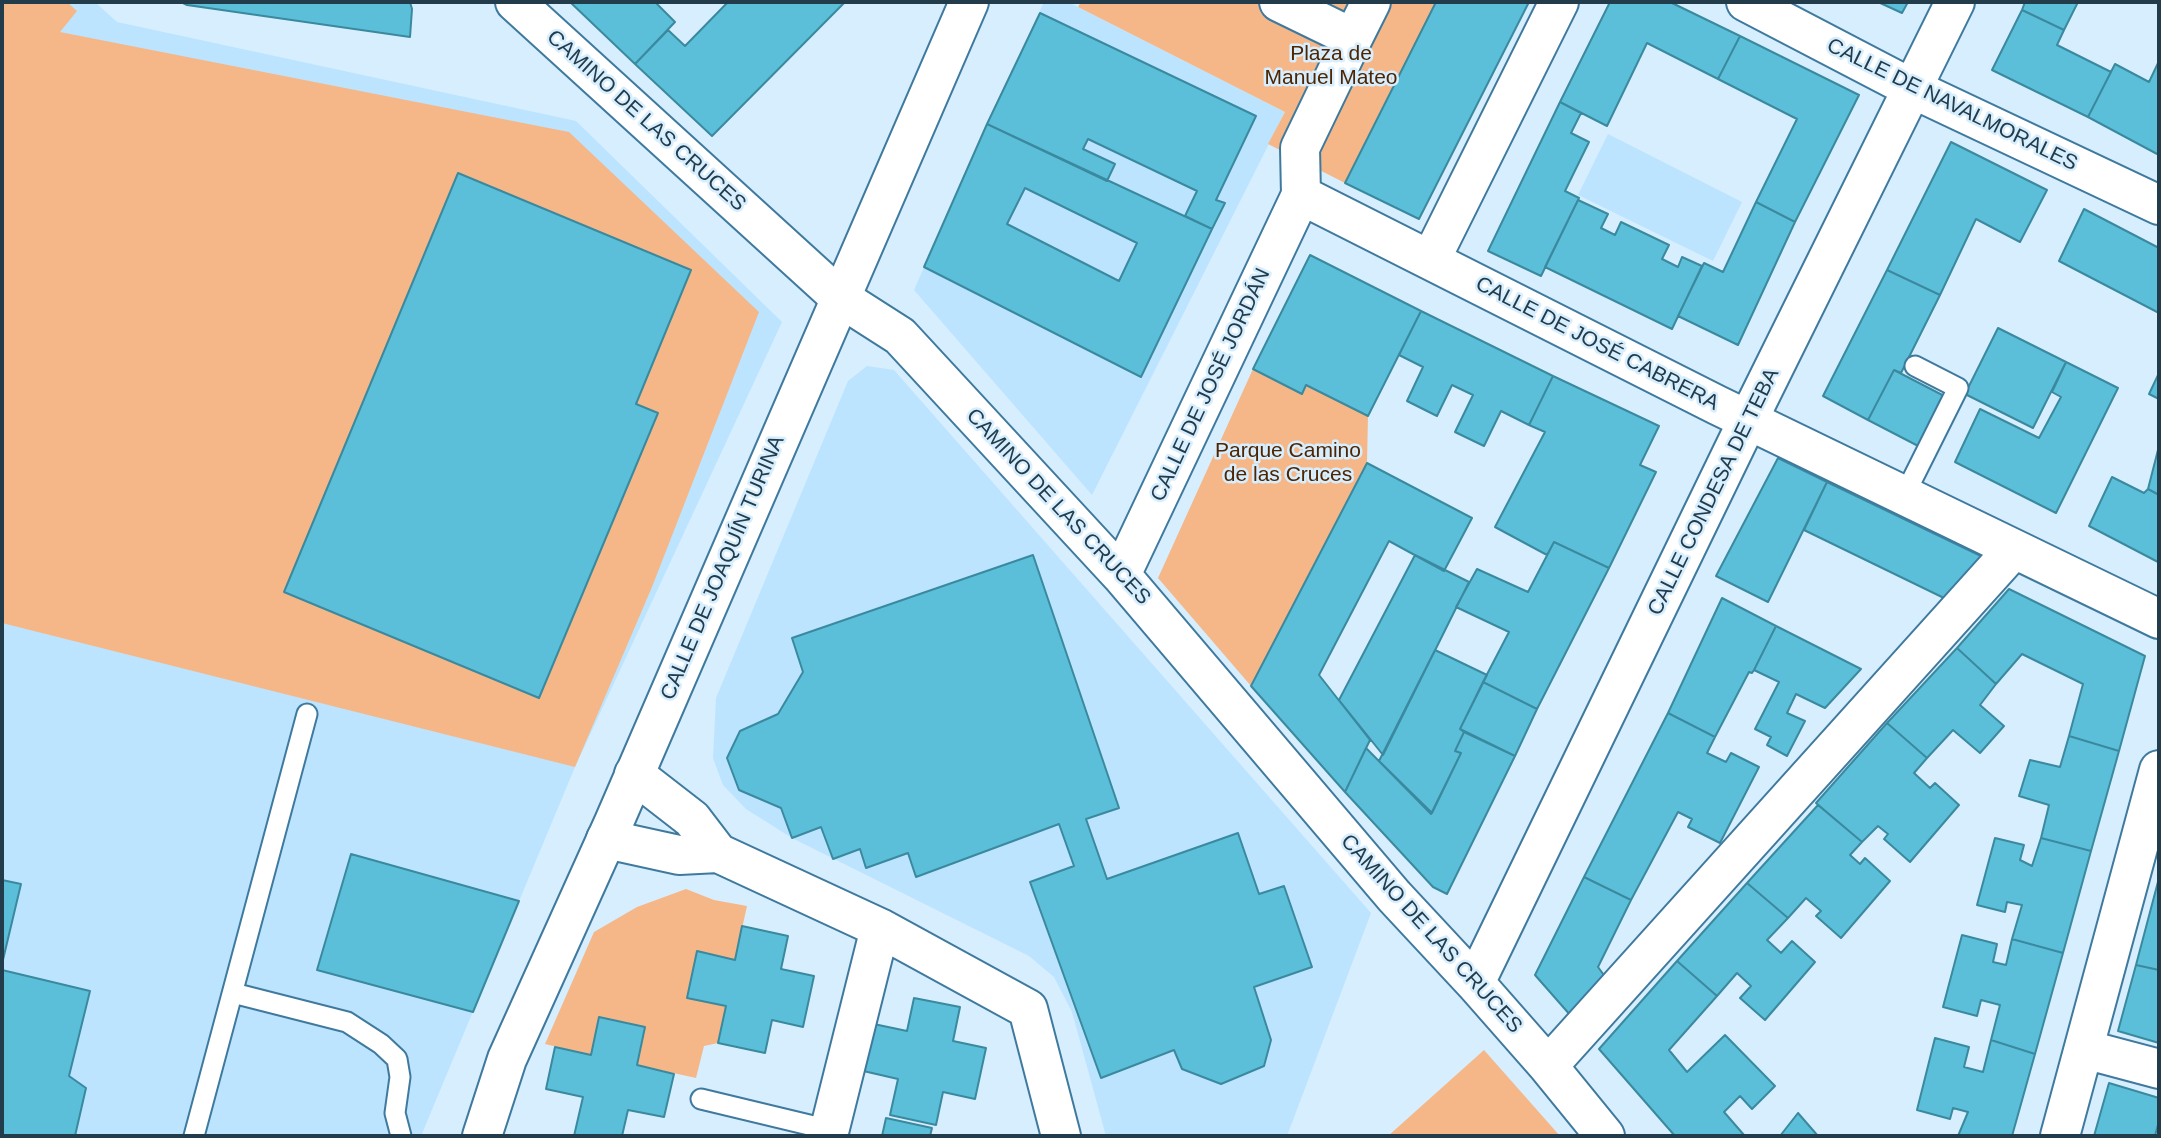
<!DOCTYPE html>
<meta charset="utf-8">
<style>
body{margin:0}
#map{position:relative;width:2161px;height:1138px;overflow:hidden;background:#d6eefe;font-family:Arial,sans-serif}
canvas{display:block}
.frame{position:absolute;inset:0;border:4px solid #233c4b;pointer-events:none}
</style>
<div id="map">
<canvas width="2161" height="1138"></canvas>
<div class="frame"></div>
</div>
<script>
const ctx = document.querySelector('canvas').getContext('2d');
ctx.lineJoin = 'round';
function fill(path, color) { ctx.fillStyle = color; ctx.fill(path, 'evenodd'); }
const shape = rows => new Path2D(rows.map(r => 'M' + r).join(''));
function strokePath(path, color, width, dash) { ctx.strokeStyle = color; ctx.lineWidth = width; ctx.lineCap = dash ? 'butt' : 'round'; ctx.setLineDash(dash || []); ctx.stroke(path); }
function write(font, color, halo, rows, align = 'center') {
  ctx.font = font + ' Arial,sans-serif'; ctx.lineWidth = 5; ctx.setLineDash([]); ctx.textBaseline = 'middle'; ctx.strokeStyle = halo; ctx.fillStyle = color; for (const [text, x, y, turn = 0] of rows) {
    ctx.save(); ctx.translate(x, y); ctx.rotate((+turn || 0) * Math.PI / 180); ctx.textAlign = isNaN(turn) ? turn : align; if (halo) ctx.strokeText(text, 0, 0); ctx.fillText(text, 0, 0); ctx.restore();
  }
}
fill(shape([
 [2,2,95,2,117,22,576,121,782,322,575,767,421,1136,2,1136],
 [1044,2,1068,2,1285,112,1092,495,914,290,987,124],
 [1608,134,1742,202,1713,261,1578,195],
 [867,366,894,370,1371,913,1287,1136,1106,1136,1072,1012,1054,977,1029,956,792,838,746,809,723,785,713,758,716,698,848,381]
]), '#bce4ff');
fill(shape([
 [2,2,67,2,77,11,60,32,569,132,759,312,652,587,575,767,2,623],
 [1081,2,1436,2,1345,183,1268,144,1285,112,1078,7],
 [1253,369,1302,394,1306,385,1368,416,1367,463,1251,686,1158,578],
 [686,889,714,900,747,906,735,960,697,952,688,998,726,1006,718,1043,704,1046,696,1078,637,1065,599,1017,591,1055,545,1044,594,932,637,907],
 [1484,1050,1560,1136,1388,1136]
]), '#f6b788');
const building = shape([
 [181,2,410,2,412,9,410,37,187,5,181,2],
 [570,2,659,2,657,4,675,22,635,64,570,2],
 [728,2,845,2,712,136,635,64,668,30,685,46,728,2],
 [1436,2,1529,2,1419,219,1345,183,1436,2],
 [1610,2,1670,2,1740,36,1718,79,1647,43,1607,126,1560,102,1610,2],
 [1878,2,1908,2,1902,13,1878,2],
 [2025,2,2078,2,2064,30,2022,10,2025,2],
 [2022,10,2064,30,2057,45,2111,72,2088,117,1992,70,2022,10],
 [1040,13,1256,116,1216,200,1225,203,1212,229,1185,216,1197,191,1088,139,1083,149,1115,164,1107,181,987,124,1040,13],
 [1740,36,1859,95,1795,222,1756,202,1797,119,1718,79,1740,36],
 [2159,61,2159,155,2088,117,2115,64,2149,82,2159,61],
 [1560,102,1581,113,1571,133,1589,142,1565,191,1579,198,1541,276,1488,251,1560,102],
 [987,124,1212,229,1141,377,924,267,987,124],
 [1025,188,1137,243,1119,281,1007,224,1025,188],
 [1951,142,2047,190,2020,242,1976,219,1940,295,1887,270,1951,142],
 [458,173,691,270,636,404,658,413,539,698,284,592,458,173],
 [1578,200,1608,214,1601,228,1615,235,1621,222,1669,245,1662,259,1678,267,1682,257,1702,266,1672,329,1545,267,1578,200],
 [1756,202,1795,222,1738,345,1678,316,1704,263,1723,272,1756,202],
 [2084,209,2159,248,2159,313,2059,261,2084,209],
 [1310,255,1421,311,1368,416,1306,385,1302,394,1253,369,1310,255],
 [1887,270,1940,295,1901,373,1894,370,1868,420,1823,396,1887,270],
 [1421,311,1553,376,1529,425,1501,411,1484,446,1455,432,1473,395,1452,385,1437,416,1407,401,1423,367,1399,355,1421,311],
 [1998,328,2066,362,2033,428,1965,394,1998,328],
 [2066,362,2118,388,2056,513,1955,462,1980,409,2039,438,2061,397,2052,392,2066,362],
 [1894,370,1950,399,1924,449,1868,420,1894,370],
 [2159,373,2159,399,2149,394,2159,373],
 [1553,376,1659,426,1640,465,1656,472,1609,568,1554,542,1547,555,1495,527,1545,432,1529,425,1553,376],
 [2159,446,2159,495,2148,489,2159,446],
 [1778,458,1827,482,1768,602,1716,576,1778,458],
 [1367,463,1472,518,1444,571,1389,541,1319,675,1370,740,1345,792,1251,686,1367,463],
 [2112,477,2144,493,2148,489,2159,495,2158,562,2089,526,2112,477],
 [1827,482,1983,557,1946,599,1804,530,1827,482],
 [1554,542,1609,568,1537,709,1483,682,1509,632,1456,607,1477,569,1528,592,1554,542],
 [1033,555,1119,808,1086,819,1107,879,1238,833,1259,894,1284,886,1312,967,1254,987,1271,1040,1264,1066,1221,1084,1182,1069,1174,1050,1101,1078,1030,882,1074,866,1059,824,916,877,908,853,866,868,860,849,833,859,821,827,792,838,781,808,739,790,727,758,740,731,778,714,803,672,792,638,1033,555],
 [1415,555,1469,582,1383,755,1339,700,1415,555],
 [2009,589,2145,656,2119,751,2069,736,2083,684,2022,654,1996,684,1957,648,2009,589],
 [1722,598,1776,626,1754,670,1752,673,1749,672,1715,737,1668,713,1722,598],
 [1776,626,1861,669,1825,708,1796,694,1787,713,1805,721,1787,756,1767,745,1771,737,1755,729,1779,682,1754,670,1776,626],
 [1957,648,1996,684,1980,705,2004,726,1980,753,1953,730,1927,758,1887,723,1957,648],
 [1435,650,1487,675,1460,729,1464,732,1455,751,1461,753,1432,813,1379,761,1435,650],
 [1483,682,1537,709,1515,756,1460,729,1483,682],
 [1668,713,1715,737,1707,753,1726,762,1731,753,1759,767,1720,843,1688,827,1692,819,1678,812,1631,900,1584,877,1668,713],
 [1887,723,1927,758,1914,773,1930,788,1935,783,1959,805,1910,862,1884,839,1888,834,1878,826,1862,842,1816,803,1887,723],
 [1464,732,1515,756,1447,894,1433,887,1345,792,1366,748,1431,814,1461,753,1455,751,1464,732],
 [2069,736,2119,751,2091,851,2041,838,2049,805,2019,796,2030,760,2060,767,2069,736],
 [1818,805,1862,842,1850,855,1860,864,1865,858,1890,881,1841,938,1816,916,1821,911,1806,898,1788,918,1747,883,1818,805],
 [1995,838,2024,845,2020,860,2032,866,2041,838,2091,851,2063,953,2012,939,2022,905,2007,902,2005,912,1977,905,1995,838],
 [351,854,519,901,473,1012,317,970,351,854],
 [1584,877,1631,900,1598,967,1606,978,1571,1016,1535,975,1584,877],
 [2159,878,2159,970,2136,965,2159,878],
 [2,880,21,884,2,964,2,880],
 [1747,883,1788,918,1767,940,1781,953,1792,941,1815,962,1765,1020,1740,998,1751,986,1737,973,1717,996,1677,961,1747,883],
 [742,926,788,936,781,969,814,976,803,1027,772,1020,765,1053,718,1043,726,1006,687,998,697,951,735,960,742,926],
 [1962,935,1997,944,1993,962,2006,965,2012,939,2063,953,2035,1054,1991,1040,2000,1005,1981,1000,1977,1016,1943,1007,1962,935],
 [1677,961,1717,996,1669,1050,1687,1072,1725,1035,1775,1086,1752,1109,1740,1096,1724,1112,1744,1135,1742,1136,1675,1136,1599,1049,1677,961],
 [2136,965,2159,970,2159,1043,2118,1031,2136,965],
 [2,970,90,991,69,1076,86,1088,75,1136,2,1136,2,970],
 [914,998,960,1007,953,1041,986,1048,975,1099,943,1092,936,1125,890,1115,898,1079,859,1070,869,1023,907,1031,914,998],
 [599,1017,645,1027,637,1065,674,1074,664,1117,628,1110,622,1136,574,1136,583,1097,546,1089,555,1047,591,1055,599,1017],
 [1935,1038,1969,1047,1964,1067,1983,1072,1991,1040,2035,1054,2012,1136,1958,1136,1968,1112,1953,1108,1950,1119,1917,1110,1935,1038],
 [2109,1083,2159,1098,2159,1121,2155,1136,2094,1136,2109,1083],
 [1798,1113,1818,1136,1780,1136,1798,1113],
 [886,1118,932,1128,930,1136,882,1136,886,1118]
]);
fill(building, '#5bbfda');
strokePath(building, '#3a899e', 2);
const lane = shape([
 [1904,496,1958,388,1915,366],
 [233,993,347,1022,381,1044,397,1059,400,1077,395,1113,401,1136],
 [701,1099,830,1130],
 [194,1136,307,714]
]);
const street = shape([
 [515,2,839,297,900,336,1121,575,1394,896,1475,983,1548,1066,1605,1136],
 [1746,2,1911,88,2159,205],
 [1353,38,1371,2],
 [1301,195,1717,405,2159,619],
 [1431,259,1559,2],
 [1121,575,1301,195,1300,148,1353,38,1279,2],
 [634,774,692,819,718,853,880,928,1028,1009,1061,1136],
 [606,839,679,855,718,853],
 [1475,983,1748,420,1955,2],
 [2084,1049,2159,1069],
 [1548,1066,2004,560],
 [828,1136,880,928],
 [2060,1136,2159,770]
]);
const secondary = shape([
 [482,1136,507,1059,614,822,969,2]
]);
strokePath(lane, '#3f7a9e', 23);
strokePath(street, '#3f7a9e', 42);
strokePath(secondary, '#3f7a9e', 42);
strokePath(lane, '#fff', 19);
strokePath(street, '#fff', 38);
strokePath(secondary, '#fff', 38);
write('21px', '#4e2500', '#d6eefe', [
 ["Plaza de",1331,54],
 ["Manuel Mateo",1331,78],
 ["Parque Camino",1288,451],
 ["de las Cruces",1288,475]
]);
write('21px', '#233c4b', '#d6eefe', [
 ["CALLE DE NAVALMORALES",1952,105,26],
 ["CAMINO DE LAS CRUCES",646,121,42],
 ["CALLE DE JOSÉ CABRERA",1597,344,27],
 ["CALLE DE JOSÉ JORDÁN",1211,385,-65],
 ["CALLE CONDESA DE TEBA",1714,492,-64],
 ["CAMINO DE LAS CRUCES",1058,507,47],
 ["CALLE DE JOAQUÍN TURINA",723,568,-67],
 ["CAMINO DE LAS CRUCES",1431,934,48]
]);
</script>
